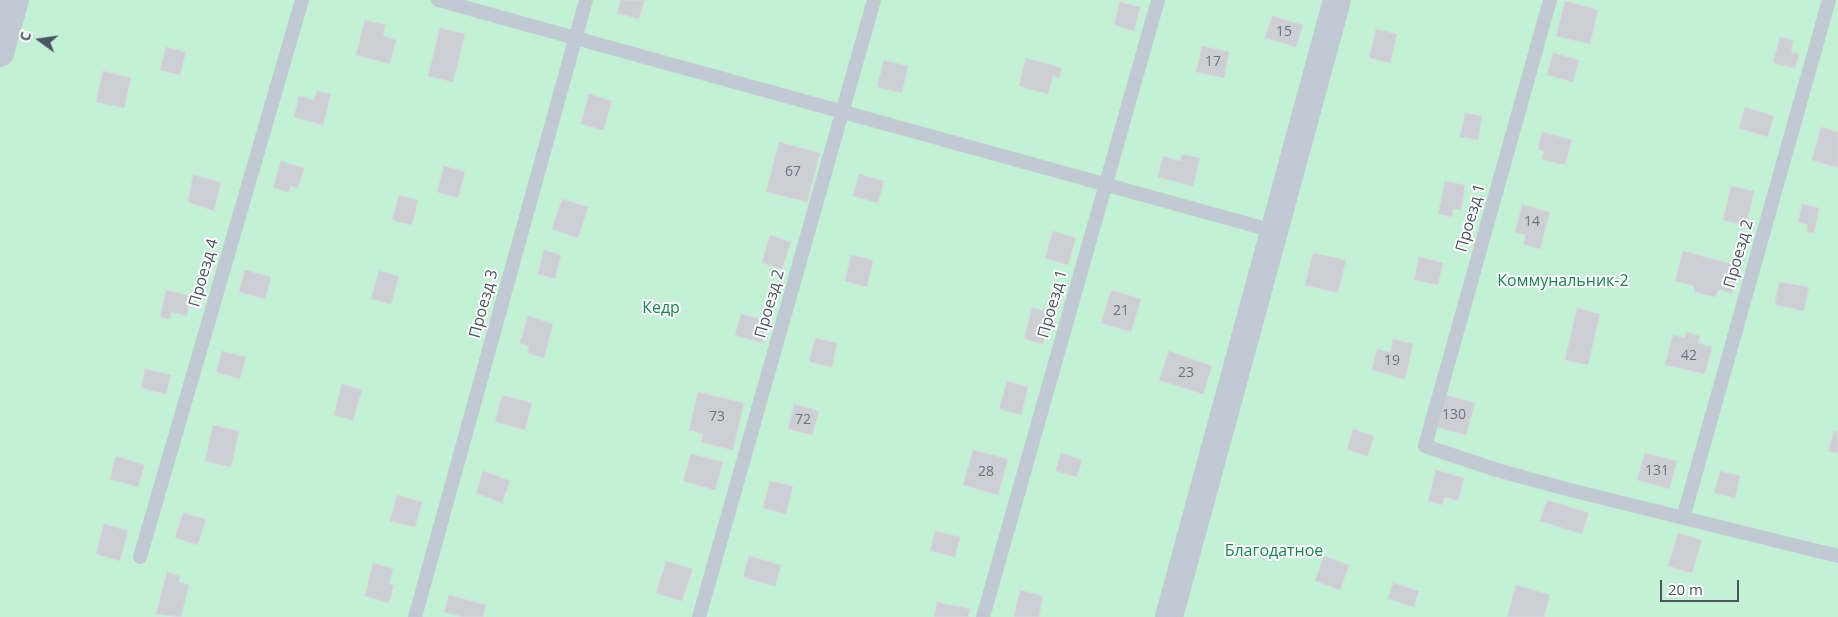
<!DOCTYPE html>
<meta charset="utf-8">
<style>
body{margin:0}
#map{position:relative;width:1838px;height:617px;overflow:hidden;background:#f5f3f3;font-family:"Open Sans",sans-serif}
canvas{display:block}
.north{position:absolute;left:15px;top:15px;width:50px;height:50px;-webkit-text-stroke:4px #fff;paint-order:stroke;rotate:284deg;font-size:14px;font-weight:700;line-height:20px;text-align:center;color:#4a5661}
.north::after{content:'';display:block;margin:auto;width:18px;height:22px;background:#4a5661;clip-path:polygon(50% 0,100% 100%,50% 72%,0 100%)}
.scale{position:absolute;left:1660px;top:580px;width:79px;height:22px;box-sizing:border-box;border:2px solid #4a5661;border-top:0;padding-left:6px;font-size:15px;line-height:18px;white-space:nowrap;color:#4a5661;-webkit-text-stroke:4px #fff;paint-order:stroke}
</style>
<div id="map">
<canvas width="1838" height="617"></canvas>
<div class="north">С</div>
<div class="scale">20 m</div>
</div>
<script>
const ctx = document.querySelector('canvas').getContext('2d');
ctx.lineJoin = 'round';
function fill(path, color) { ctx.fillStyle = color; ctx.fill(path, 'evenodd'); }
const shape = rows => new Path2D(rows.map(r => 'M' + r).join(''));
function strokePath(path, color, width, dash) { ctx.strokeStyle = color; ctx.lineWidth = width; ctx.lineCap = dash ? 'butt' : 'round'; ctx.setLineDash(dash || []); ctx.stroke(path); }
function write(font, color, halo, rows, align = 'center') {
  ctx.font = font + ' "Open Sans",sans-serif'; ctx.lineWidth = 4; ctx.setLineDash([]); ctx.textBaseline = 'middle'; ctx.strokeStyle = halo; ctx.fillStyle = color; for (const [text, x, y, turn = 0] of rows) {
    ctx.save(); ctx.translate(x, y); ctx.rotate((+turn || 0) * Math.PI / 180); ctx.textAlign = isNaN(turn) ? turn : align; if (halo) ctx.strokeText(text, 0, 0); ctx.fillText(text, 0, 0); ctx.restore();
  }
}
fill(shape([
 [0,0,1838,0,1838,617,0,617]
]), '#c3f1d5');
const building = shape([
 [621,0,645,0,639,19,617,13,621,0],
 [1565,1,1598,10,1590,44,1556,36,1565,1],
 [1120,2,1140,7,1134,31,1114,25,1120,2],
 [1272,16,1303,25,1296,47,1265,38,1272,16],
 [365,20,386,25,383,36,396,40,390,64,356,55,365,20],
 [440,28,465,34,453,82,428,76,440,28],
 [1376,29,1397,34,1390,63,1369,58,1376,29],
 [1780,37,1794,41,1791,52,1799,54,1795,68,1773,63,1780,37],
 [1202,46,1229,52,1224,78,1196,72,1202,46],
 [166,47,186,52,180,75,160,70,166,47],
 [1553,53,1579,60,1573,82,1547,75,1553,53],
 [1026,58,1062,68,1059,78,1053,76,1048,94,1019,86,1026,58],
 [884,60,908,66,902,93,877,87,884,60],
 [103,71,131,78,124,108,96,102,103,71],
 [317,91,331,94,323,125,294,117,299,96,314,100,317,91],
 [589,94,612,101,603,130,581,124,589,94],
 [1745,107,1774,116,1768,137,1739,128,1745,107],
 [1465,113,1482,116,1478,140,1460,137,1465,113],
 [1821,127,1838,132,1838,168,1812,160,1821,127],
 [1542,132,1572,140,1565,165,1542,159,1544,151,1538,149,1542,132],
 [779,142,820,153,807,202,766,192,779,142],
 [1182,154,1200,158,1193,186,1158,177,1163,156,1181,161,1182,154],
 [281,161,304,168,298,188,291,186,289,192,273,188,281,161],
 [444,166,465,172,458,198,437,192,444,166],
 [859,174,884,181,878,203,853,196,859,174],
 [193,175,221,182,214,211,188,202,193,175],
 [1445,181,1465,185,1461,210,1453,209,1452,217,1438,214,1445,181],
 [1731,186,1754,191,1746,226,1723,220,1731,186],
 [399,195,418,200,412,225,392,220,399,195],
 [562,199,588,207,578,238,552,229,562,199],
 [1802,204,1819,208,1814,233,1807,232,1808,225,1798,222,1802,204],
 [1522,205,1550,212,1540,249,1523,244,1526,235,1515,232,1522,205],
 [1053,231,1076,238,1068,265,1045,258,1053,231],
 [770,235,791,242,782,269,762,263,770,235],
 [544,250,561,255,555,279,538,274,544,250],
 [1683,251,1739,266,1732,293,1718,289,1716,297,1695,292,1694,286,1675,281,1683,251],
 [1313,253,1346,260,1338,293,1305,285,1313,253],
 [851,255,873,260,867,287,845,281,851,255],
 [1419,257,1443,263,1438,285,1414,280,1419,257],
 [245,270,271,277,265,299,239,292,245,270],
 [379,271,399,276,391,304,371,299,379,271],
 [1779,282,1809,287,1804,311,1775,305,1779,282],
 [166,290,191,296,187,316,171,312,170,319,160,317,166,290],
 [1111,290,1141,299,1131,332,1101,323,1111,290],
 [1032,308,1051,312,1043,344,1024,339,1032,308],
 [1577,308,1600,314,1588,365,1565,360,1577,308],
 [741,314,768,321,762,343,735,335,741,314],
 [528,316,553,324,544,358,527,353,529,346,520,343,528,316],
 [1686,332,1700,336,1698,343,1712,347,1705,374,1665,365,1673,335,1685,338,1686,332],
 [815,338,837,343,832,367,809,362,815,338],
 [1393,339,1413,344,1405,379,1372,370,1377,349,1390,352,1393,339],
 [222,351,246,357,240,379,216,372,222,351],
 [1169,351,1212,366,1203,394,1159,380,1169,351],
 [145,369,171,375,166,394,141,388,145,369],
 [1007,381,1028,387,1021,415,999,409,1007,381],
 [342,384,362,390,353,420,334,415,342,384],
 [698,392,744,403,733,450,701,442,703,434,689,430,698,392],
 [1442,394,1475,403,1466,435,1433,426,1442,394],
 [502,395,532,403,525,430,495,422,502,395],
 [794,404,819,411,812,435,788,429,794,404],
 [213,425,239,431,231,467,205,461,213,425],
 [1353,429,1374,436,1368,456,1347,450,1353,429],
 [1834,431,1838,432,1838,453,1828,451,1834,431],
 [973,450,1008,459,998,495,963,485,973,450],
 [1061,453,1082,460,1077,477,1056,471,1061,453],
 [1645,453,1677,461,1669,489,1637,480,1645,453],
 [691,454,723,462,715,490,683,481,691,454],
 [116,456,144,465,138,487,110,479,116,456],
 [1436,470,1464,478,1458,501,1445,497,1442,505,1428,501,1436,470],
 [483,471,510,481,502,503,476,493,483,471],
 [1720,471,1740,476,1735,498,1714,493,1720,471],
 [770,481,793,486,786,514,763,508,770,481],
 [397,495,422,502,415,527,390,521,397,495],
 [1547,500,1589,513,1582,534,1540,521,1547,500],
 [183,513,206,519,198,545,175,538,183,513],
 [104,524,128,531,120,561,96,554,104,524],
 [935,531,960,537,955,557,930,551,935,531],
 [1678,533,1702,540,1692,573,1668,566,1678,533],
 [749,556,781,565,775,586,743,577,749,556],
 [1324,556,1349,565,1340,590,1315,581,1324,556],
 [666,561,693,569,682,601,656,593,666,561],
 [373,563,393,569,389,584,394,585,389,603,365,596,373,563],
 [167,572,180,576,179,582,189,585,181,617,156,614,167,572],
 [1393,583,1419,591,1414,607,1388,599,1393,583],
 [1516,585,1550,595,1544,617,1507,617,1516,585],
 [1020,590,1043,596,1039,617,1014,617,1020,590],
 [449,595,486,605,483,617,463,617,444,612,449,595],
 [937,602,970,609,968,617,934,617,937,602]
]);
fill(building, '#cdcfd5');
strokePath(building, '#d7d9de', 1);
strokePath(shape([
 [438,0,1274,231],
 [1550,0,1425,446,1497,470,1570,490,1838,556],
 [1683,518,1829,0],
 [140,557,302,0],
 [415,617,586,0],
 [699,617,874,0],
 [983,617,1158,0]
]), '#c1cad2', 14);
strokePath(shape([
 [0,53,15,0],
 [1169,617,1337,0]
]), '#c1cad2', 28);
write('14px', '#6b747e', null, [
 ["15",1284,32],
 ["17",1213,62],
 ["67",793,172],
 ["14",1532,222],
 ["21",1121,311],
 ["42",1689,356],
 ["19",1392,361],
 ["23",1186,373],
 ["130",1454,415],
 ["73",717,417],
 ["72",803,420],
 ["131",1657,471],
 ["28",986,472]
]);
write('16px', '#4a5661', '#fff', [
 ["Проезд 1",1471,218,-74],
 ["Проезд 2",1739,254,-74],
 ["Проезд 4",204,273,-74],
 ["Проезд 3",484,304,-75],
 ["Проезд 2",770,304,-74],
 ["Проезд 1",1053,304,-74]
]);
write('16px', '#17864f', '#fff', [
 ["Коммунальник-2",1563,281],
 ["Кедр",661,308],
 ["Благодатное",1274,551]
]);
</script>
